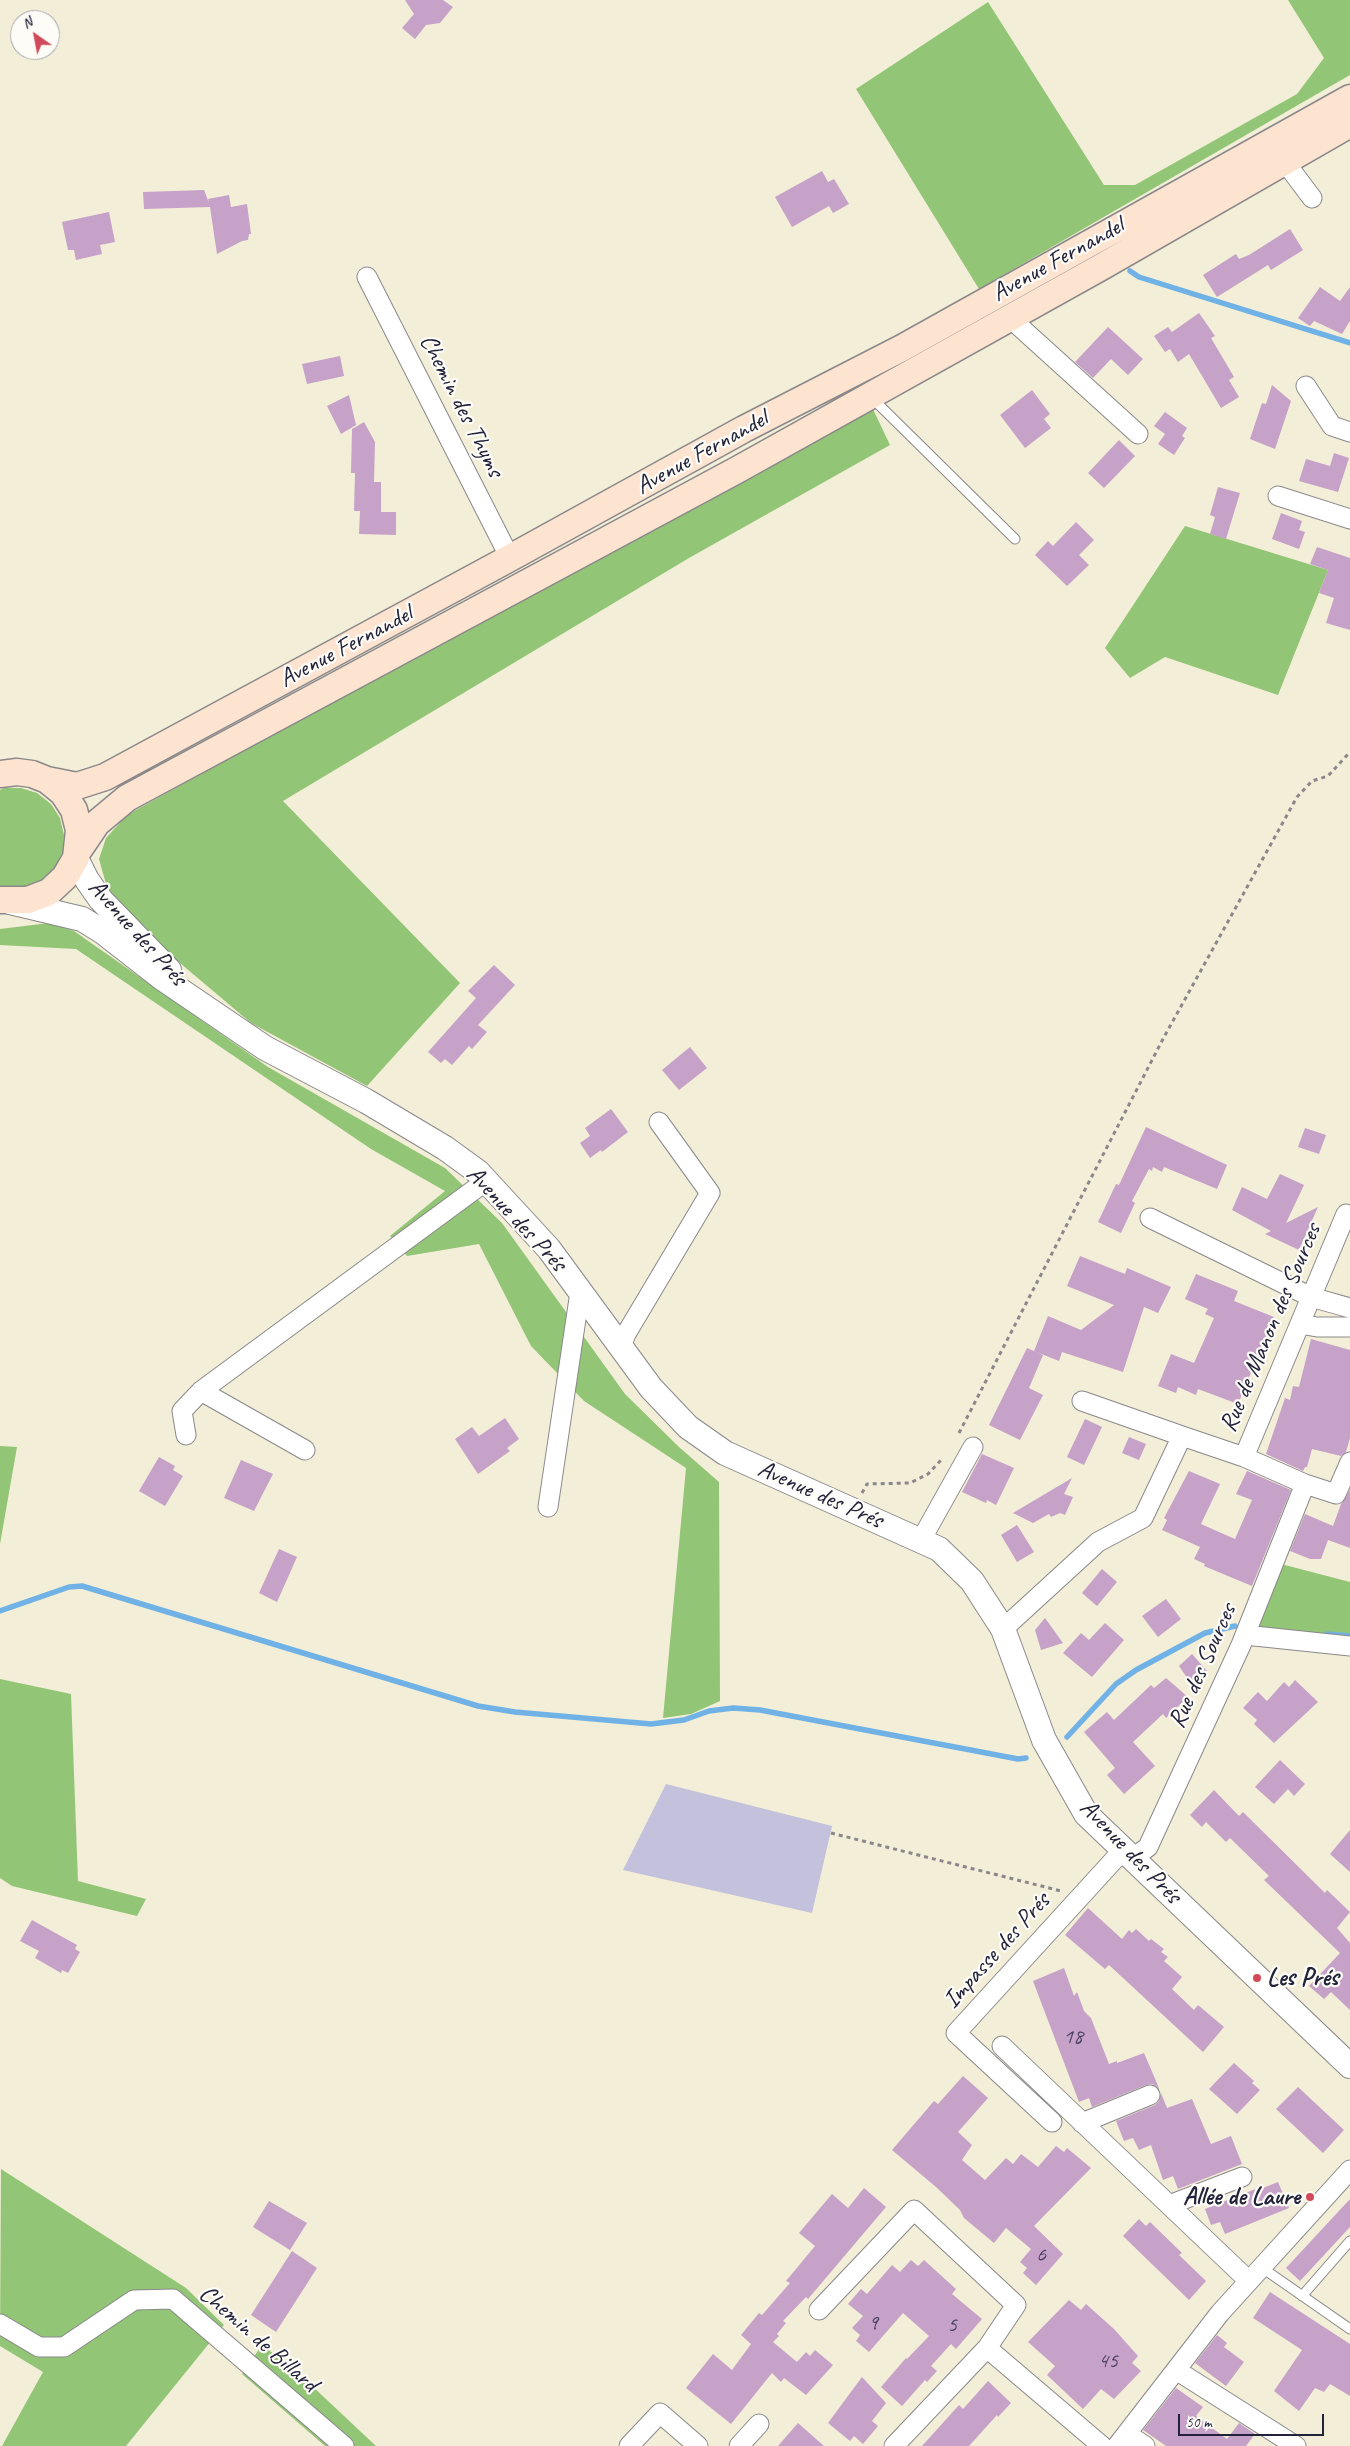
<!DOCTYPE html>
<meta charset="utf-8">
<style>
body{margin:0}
#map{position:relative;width:1350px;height:2446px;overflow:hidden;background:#f3eed8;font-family:Caveat,sans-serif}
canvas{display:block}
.north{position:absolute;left:10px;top:10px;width:50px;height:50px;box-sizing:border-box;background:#fdfcf7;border:1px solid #a5a5ac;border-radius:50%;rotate:327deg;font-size:14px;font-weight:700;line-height:20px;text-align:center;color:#22223b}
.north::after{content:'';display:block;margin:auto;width:18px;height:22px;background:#d1495b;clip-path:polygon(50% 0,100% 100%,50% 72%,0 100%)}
.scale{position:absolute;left:1178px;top:2414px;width:146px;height:22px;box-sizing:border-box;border:2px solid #22223b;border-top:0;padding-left:6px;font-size:15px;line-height:18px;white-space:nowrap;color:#22223b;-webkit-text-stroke:4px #fdfcf7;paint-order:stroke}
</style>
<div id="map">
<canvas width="1350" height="2446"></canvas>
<div class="north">N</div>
<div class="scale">50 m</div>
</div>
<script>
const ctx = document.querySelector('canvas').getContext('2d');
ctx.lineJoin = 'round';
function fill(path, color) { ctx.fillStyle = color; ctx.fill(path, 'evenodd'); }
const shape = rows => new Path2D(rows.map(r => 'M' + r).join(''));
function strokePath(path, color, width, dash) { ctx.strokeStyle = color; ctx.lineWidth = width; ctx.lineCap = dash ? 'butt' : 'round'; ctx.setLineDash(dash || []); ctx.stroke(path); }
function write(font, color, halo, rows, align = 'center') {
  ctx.font = font + ' Caveat,sans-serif'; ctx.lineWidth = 4.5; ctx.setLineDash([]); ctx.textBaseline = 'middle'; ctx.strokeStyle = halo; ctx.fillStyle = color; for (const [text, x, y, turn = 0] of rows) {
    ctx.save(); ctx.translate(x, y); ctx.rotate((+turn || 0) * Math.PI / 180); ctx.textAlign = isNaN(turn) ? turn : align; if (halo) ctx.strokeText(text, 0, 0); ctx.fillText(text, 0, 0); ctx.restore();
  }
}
fill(shape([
 [666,1784,832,1826,812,1913,623,1870]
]), '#c3c1db');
fill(shape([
 [1288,0,1350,0,1350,75,979,289,856,89,988,2,1104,185,1135,185,1297,94,1324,58],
 [871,405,890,445,689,558,283,801,460,983,367,1086,251,1023,161,947,108,891,99,859,106,838,127,815],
 [1185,526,1328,570,1278,695,1165,657,1130,678,1105,648],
 [4,788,21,788,37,793,51,804,60,818,64,835,63,851,56,867,44,880,29,887,0,888,0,790],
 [49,923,74,931,268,1067,445,1168,502,1223,625,1394,679,1447,719,1482,720,1701,691,1714,663,1718,686,1468,584,1401,531,1346,479,1244,407,1256,390,1236,445,1191,371,1149,76,949,0,945,0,929],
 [0,1446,17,1447,0,1544],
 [1281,1564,1350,1582,1350,1641,1253,1631],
 [0,1679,71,1694,78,1881,146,1899,137,1916,12,1886,0,1878],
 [1,2169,186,2288,224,2325,126,2446,2,2446,43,2372,0,2346],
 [262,2345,294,2369,376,2446,325,2446,242,2374]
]), '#92c575');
strokePath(shape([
 [1130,271,1139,277,1350,343],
 [0,1611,69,1587,82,1586,478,1706,515,1712,651,1724,684,1720,709,1711,733,1708,760,1710,1018,1759,1026,1758],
 [1327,1634,1350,1636],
 [1067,1737,1116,1684,1136,1670,1205,1633,1235,1626]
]), '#70b2e5', 5.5);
fill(shape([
 [405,0,443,0,453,7,440,23,426,25,415,39,402,28,414,14],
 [822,171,828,182,834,179,849,204,833,213,829,206,792,227,775,197],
 [204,190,209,203,208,199,229,195,231,207,247,204,251,234,249,234,248,240,242,241,217,254,210,207,144,209,143,192],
 [109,212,115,242,100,245,102,254,76,260,74,250,68,250,62,222],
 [1290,229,1303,250,1271,270,1268,265,1217,297,1203,275,1236,254,1239,259,1249,255],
 [1320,287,1340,301,1350,287,1350,321,1342,334,1314,321,1310,326,1298,318],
 [1199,313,1215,336,1211,338,1234,377,1229,380,1239,397,1221,408,1189,354,1178,362,1170,349,1165,352,1154,336,1168,327,1172,332],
 [1108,327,1143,359,1128,375,1111,359,1093,378,1075,362],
 [340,356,344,376,307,384,302,364],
 [1272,385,1291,401,1275,449,1250,439,1262,403,1266,404],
 [1032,390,1050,414,1044,419,1051,428,1025,448,1000,415],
 [349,395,356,425,341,434,327,406],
 [1165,412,1187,428,1182,436,1185,438,1174,455,1158,444,1165,434,1154,426],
 [364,422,375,442,374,482,381,482,381,512,396,512,396,535,359,534,360,511,354,511,355,473,351,473,352,429],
 [1119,440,1135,456,1104,488,1088,473],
 [1334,453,1349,458,1338,492,1299,481,1306,459,1330,466],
 [1218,487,1240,493,1226,539,1210,534,1215,517,1210,515],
 [1281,513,1302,521,1299,530,1305,532,1299,549,1272,539],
 [1076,522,1094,540,1079,555,1089,565,1067,586,1035,555,1048,541,1053,546],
 [1317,547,1350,558,1350,630,1326,623,1334,598,1319,593,1328,570,1310,564],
 [494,965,515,985,478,1025,487,1032,472,1049,469,1046,452,1065,445,1059,441,1063,428,1052,476,998,468,991],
 [690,1047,707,1068,679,1090,662,1070],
 [611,1109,628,1132,602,1152,601,1150,590,1158,580,1143,590,1136,585,1128],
 [1146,1127,1227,1165,1217,1189,1164,1167,1162,1172,1153,1167,1152,1171,1149,1169,1132,1201,1135,1203,1121,1233,1098,1222,1116,1184,1119,1185],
 [1305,1128,1326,1135,1319,1154,1298,1147],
 [1280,1174,1304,1185,1286,1223,1318,1207,1299,1250,1265,1234,1271,1231,1232,1210,1242,1187,1267,1199],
 [1080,1256,1125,1274,1127,1268,1171,1287,1158,1313,1144,1307,1123,1372,1062,1352,1059,1361,1034,1351,1048,1316,1081,1330,1114,1305,1067,1286],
 [1196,1274,1238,1291,1234,1301,1274,1317,1238,1404,1198,1389,1196,1395,1178,1387,1176,1393,1158,1386,1171,1354,1194,1363,1214,1318,1205,1314,1208,1309,1185,1299],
 [1311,1339,1350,1350,1350,1438,1346,1452,1341,1456,1312,1449,1307,1467,1305,1467,1303,1471,1266,1454,1285,1398,1290,1400,1293,1386,1299,1387],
 [1027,1348,1043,1355,1029,1388,1043,1395,1020,1440,989,1425],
 [505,1418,519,1439,507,1448,510,1451,478,1474,455,1439,472,1427,479,1436],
 [1085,1419,1102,1427,1084,1465,1067,1457],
 [1129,1437,1146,1444,1139,1460,1122,1453],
 [982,1454,1014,1468,996,1505,987,1500,986,1503,962,1492],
 [159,1457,175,1466,173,1470,183,1476,165,1506,139,1491],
 [241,1460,273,1474,254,1511,224,1498],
 [1189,1471,1220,1484,1201,1524,1235,1539,1252,1500,1236,1494,1247,1471,1291,1490,1252,1586,1204,1566,1205,1564,1194,1559,1200,1547,1162,1530,1167,1520,1164,1518],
 [1072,1478,1064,1494,1073,1497,1065,1515,1060,1513,1051,1517,1049,1514,1033,1523,1013,1513],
 [1350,1490,1350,1548,1328,1540,1321,1559,1310,1559,1290,1551,1305,1514,1333,1526,1341,1504],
 [1017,1525,1034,1552,1017,1562,1001,1535],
 [279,1549,297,1557,277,1602,259,1593],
 [1102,1569,1117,1582,1097,1606,1082,1593],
 [1166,1599,1181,1619,1158,1637,1142,1616],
 [1045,1618,1063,1643,1041,1650,1035,1630],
 [1105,1623,1124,1640,1092,1677,1063,1653,1081,1633,1089,1640],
 [1192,1654,1207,1671,1192,1685,1179,1666],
 [1166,1678,1188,1697,1166,1718,1163,1714,1133,1742,1155,1766,1124,1794,1107,1775,1115,1768,1084,1732,1107,1712,1114,1720,1151,1685,1154,1688],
 [1295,1680,1318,1702,1274,1743,1254,1724,1257,1720,1243,1708,1258,1692,1267,1701,1284,1682,1289,1687],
 [1280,1760,1305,1784,1294,1796,1288,1789,1274,1804,1255,1787],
 [1214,1790,1239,1816,1243,1812,1325,1893,1327,1890,1350,1912,1337,1928,1350,1943,1350,2010,1331,1992,1324,1999,1309,1986,1340,1953,1264,1880,1269,1876,1230,1838,1226,1842,1206,1822,1202,1827,1190,1815],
 [1350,1830,1350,1872,1330,1854],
 [1088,1908,1122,1939,1129,1930,1132,1933,1136,1929,1149,1941,1151,1939,1164,1949,1161,1952,1168,1957,1164,1961,1182,1977,1172,1989,1194,2010,1198,2005,1224,2027,1203,2052,1109,1965,1105,1969,1065,1935],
 [32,1920,77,1945,75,1949,80,1952,68,1973,62,1970,61,1973,35,1958,39,1951,20,1941],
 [1064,1968,1074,1996,1077,1992,1084,2011,1091,2018,1109,2064,1117,2061,1117,2063,1144,2053,1159,2088,1152,2084,1146,2085,1092,2107,1089,2098,1079,2102,1033,1981],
 [1234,2063,1254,2081,1252,2083,1260,2090,1237,2114,1209,2089],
 [963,2076,988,2098,958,2132,972,2145,962,2160,985,2180,1006,2158,1013,2164,1021,2154,1038,2167,1056,2146,1064,2152,1067,2148,1091,2168,1034,2226,1063,2254,1036,2285,1023,2273,1027,2268,1020,2262,1031,2249,1006,2228,994,2243,964,2218,960,2210,936,2187,892,2150,934,2101,938,2104],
 [1298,2087,1344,2130,1323,2153,1276,2109],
 [1161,2093,1167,2108,1192,2099,1211,2144,1231,2136,1242,2164,1178,2189,1173,2176,1163,2180,1151,2145,1139,2150,1133,2138,1124,2141,1116,2121,1155,2105,1159,2101],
 [1278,2182,1289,2208,1225,2234,1220,2222,1211,2225,1205,2209,1258,2188,1258,2190],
 [864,2188,886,2207,808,2299,806,2297,783,2321,786,2323,777,2334,779,2336,773,2342,797,2362,806,2352,810,2356,815,2350,833,2365,806,2395,784,2378,781,2382,772,2373,731,2424,686,2388,713,2354,732,2370,751,2344,741,2335,759,2313,762,2315,790,2283,786,2281,815,2246,799,2233,832,2194,848,2208],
 [1350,2199,1350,2227,1300,2281,1286,2268],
 [269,2201,307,2223,290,2250,253,2227],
 [1139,2219,1146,2226,1150,2222,1182,2253,1179,2255,1206,2281,1189,2300,1123,2236],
 [292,2251,317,2268,276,2332,251,2315],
 [911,2260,918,2266,924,2260,956,2289,952,2294,982,2319,956,2349,951,2344,931,2366,937,2371,927,2382,925,2380,902,2406,881,2387,906,2358,907,2359,929,2336,903,2313,869,2352,856,2341,860,2335,852,2328,863,2316,848,2304,861,2289,867,2294,892,2265,900,2272],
 [1270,2292,1350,2344,1350,2396,1330,2384,1324,2392,1315,2388,1299,2411,1274,2391,1302,2350,1253,2318],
 [1069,2300,1081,2310,1086,2304,1114,2329,1138,2356,1132,2363,1141,2371,1114,2399,1101,2389,1083,2409,1047,2375,1055,2366,1028,2342],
 [1217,2335,1227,2343,1224,2347,1244,2362,1226,2386,1195,2363],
 [862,2377,886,2403,872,2421,878,2426,863,2444,854,2436,850,2441,828,2423],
 [988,2381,1011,2403,998,2417,997,2415,969,2446,922,2446,959,2405,963,2409],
 [1176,2388,1203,2407,1196,2416,1227,2439,1239,2423,1255,2434,1246,2446,1166,2446,1143,2430],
 [798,2423,824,2446,778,2446]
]), '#c6a1c8');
const service = shape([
 [871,397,1015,539],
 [1261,2267,1350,2329],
 [1302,2296,1350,2241]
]);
const minor = shape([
 [1285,162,1312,198],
 [367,277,510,558],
 [1009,317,1138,434],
 [1306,386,1332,426,1350,432],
 [1278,496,1350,519],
 [1150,1218,1311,1297,1350,1308],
 [1300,1324,1317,1327,1350,1327],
 [621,1347,626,1334,710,1193,659,1122],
 [1082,1401,1182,1436],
 [186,1435,182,1411,201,1391],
 [305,1450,201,1391,486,1181],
 [1244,1457,1305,1484,1336,1494,1350,1462],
 [548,1507,580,1292],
 [921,1540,973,1447],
 [1003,1629,1098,1542,1143,1518,1182,1436,1244,1457,1346,1214],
 [1245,1635,1350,1646],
 [1132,1859,1148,1847,1241,1645,1305,1484],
 [1002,2046,1249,2281],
 [1052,2122,956,2033,1123,1850],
 [1082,2123,1150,2095],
 [1169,2205,1242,2177],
 [819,2310,914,2210,1016,2305,987,2348,1102,2446],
 [0,2324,39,2347,64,2347,134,2300,173,2299,344,2446],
 [1176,2370,1296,2446],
 [1127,2434,1145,2446],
 [629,2446,660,2413,698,2446],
 [739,2446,759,2424],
 [894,2446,987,2348],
 [1117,2446,1220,2313,1350,2170]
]);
const tertiary = shape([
 [76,858,87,880,101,900,169,970],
 [10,902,82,919,103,932,162,978,265,1048,366,1101,445,1148,478,1172,549,1249,651,1388,688,1427,725,1453,939,1549,972,1581,1003,1629,1044,1740,1086,1814,1350,2066]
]);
const secondary = shape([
 [0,774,17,772,32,774,47,780,63,793,74,810,79,830,76,858,65,877,49,892,28,900,0,900],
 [47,780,77,786,105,777,510,558,744,429,902,348,1350,98],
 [78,851,97,823,127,798,737,470,1103,266,1350,124]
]);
strokePath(service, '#8a888a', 11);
strokePath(minor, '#8a888a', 21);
strokePath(tertiary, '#8a888a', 26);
strokePath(secondary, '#8a888a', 29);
strokePath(shape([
 [959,1433,1164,1037,1297,797,1312,781,1328,776,1350,752],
 [862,1493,867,1484,910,1483,928,1474,942,1459],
 [831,1833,1061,1891]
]), '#8a888a', 3, [4, 4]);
strokePath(service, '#fff', 9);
strokePath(minor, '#fff', 19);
strokePath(tertiary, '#fff', 24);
strokePath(secondary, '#fde4d1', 26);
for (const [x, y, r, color] of [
 [1257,1978,5,"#d1495b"],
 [1310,2197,5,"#d1495b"]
]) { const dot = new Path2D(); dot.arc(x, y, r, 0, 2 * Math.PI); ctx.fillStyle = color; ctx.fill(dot); strokePath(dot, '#fdfcf7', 2); }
write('22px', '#4b425e', null, [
 ["18",1073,2037],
 ["6",1041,2255],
 ["9",873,2323],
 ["5",952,2325],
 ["45",1108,2361]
]);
write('25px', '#22223b', '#fdfcf7', [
 ["Avenue Fernandel",1058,260,-29],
 ["Chemin des Thyms",461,406,63],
 ["Avenue Fernandel",702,453,-29],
 ["Avenue Fernandel",346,647,-28],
 ["Avenue des Prés",137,933,48],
 ["Avenue des Prés",516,1219,47],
 ["Rue de Manon des Sources",1271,1328,-67],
 ["Avenue des Prés",820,1495,24],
 ["Rue des Sources",1203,1666,-66],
 ["Avenue des Prés",1130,1852,46],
 ["Impasse des Prés",997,1951,-48],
 ["Chemin de Billard",258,2339,41]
]);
write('bold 25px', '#22223b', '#fdfcf7', [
 ["Les Prés",1267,1978],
 ["Allée de Laure",1300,2197,"right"]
], 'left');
</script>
